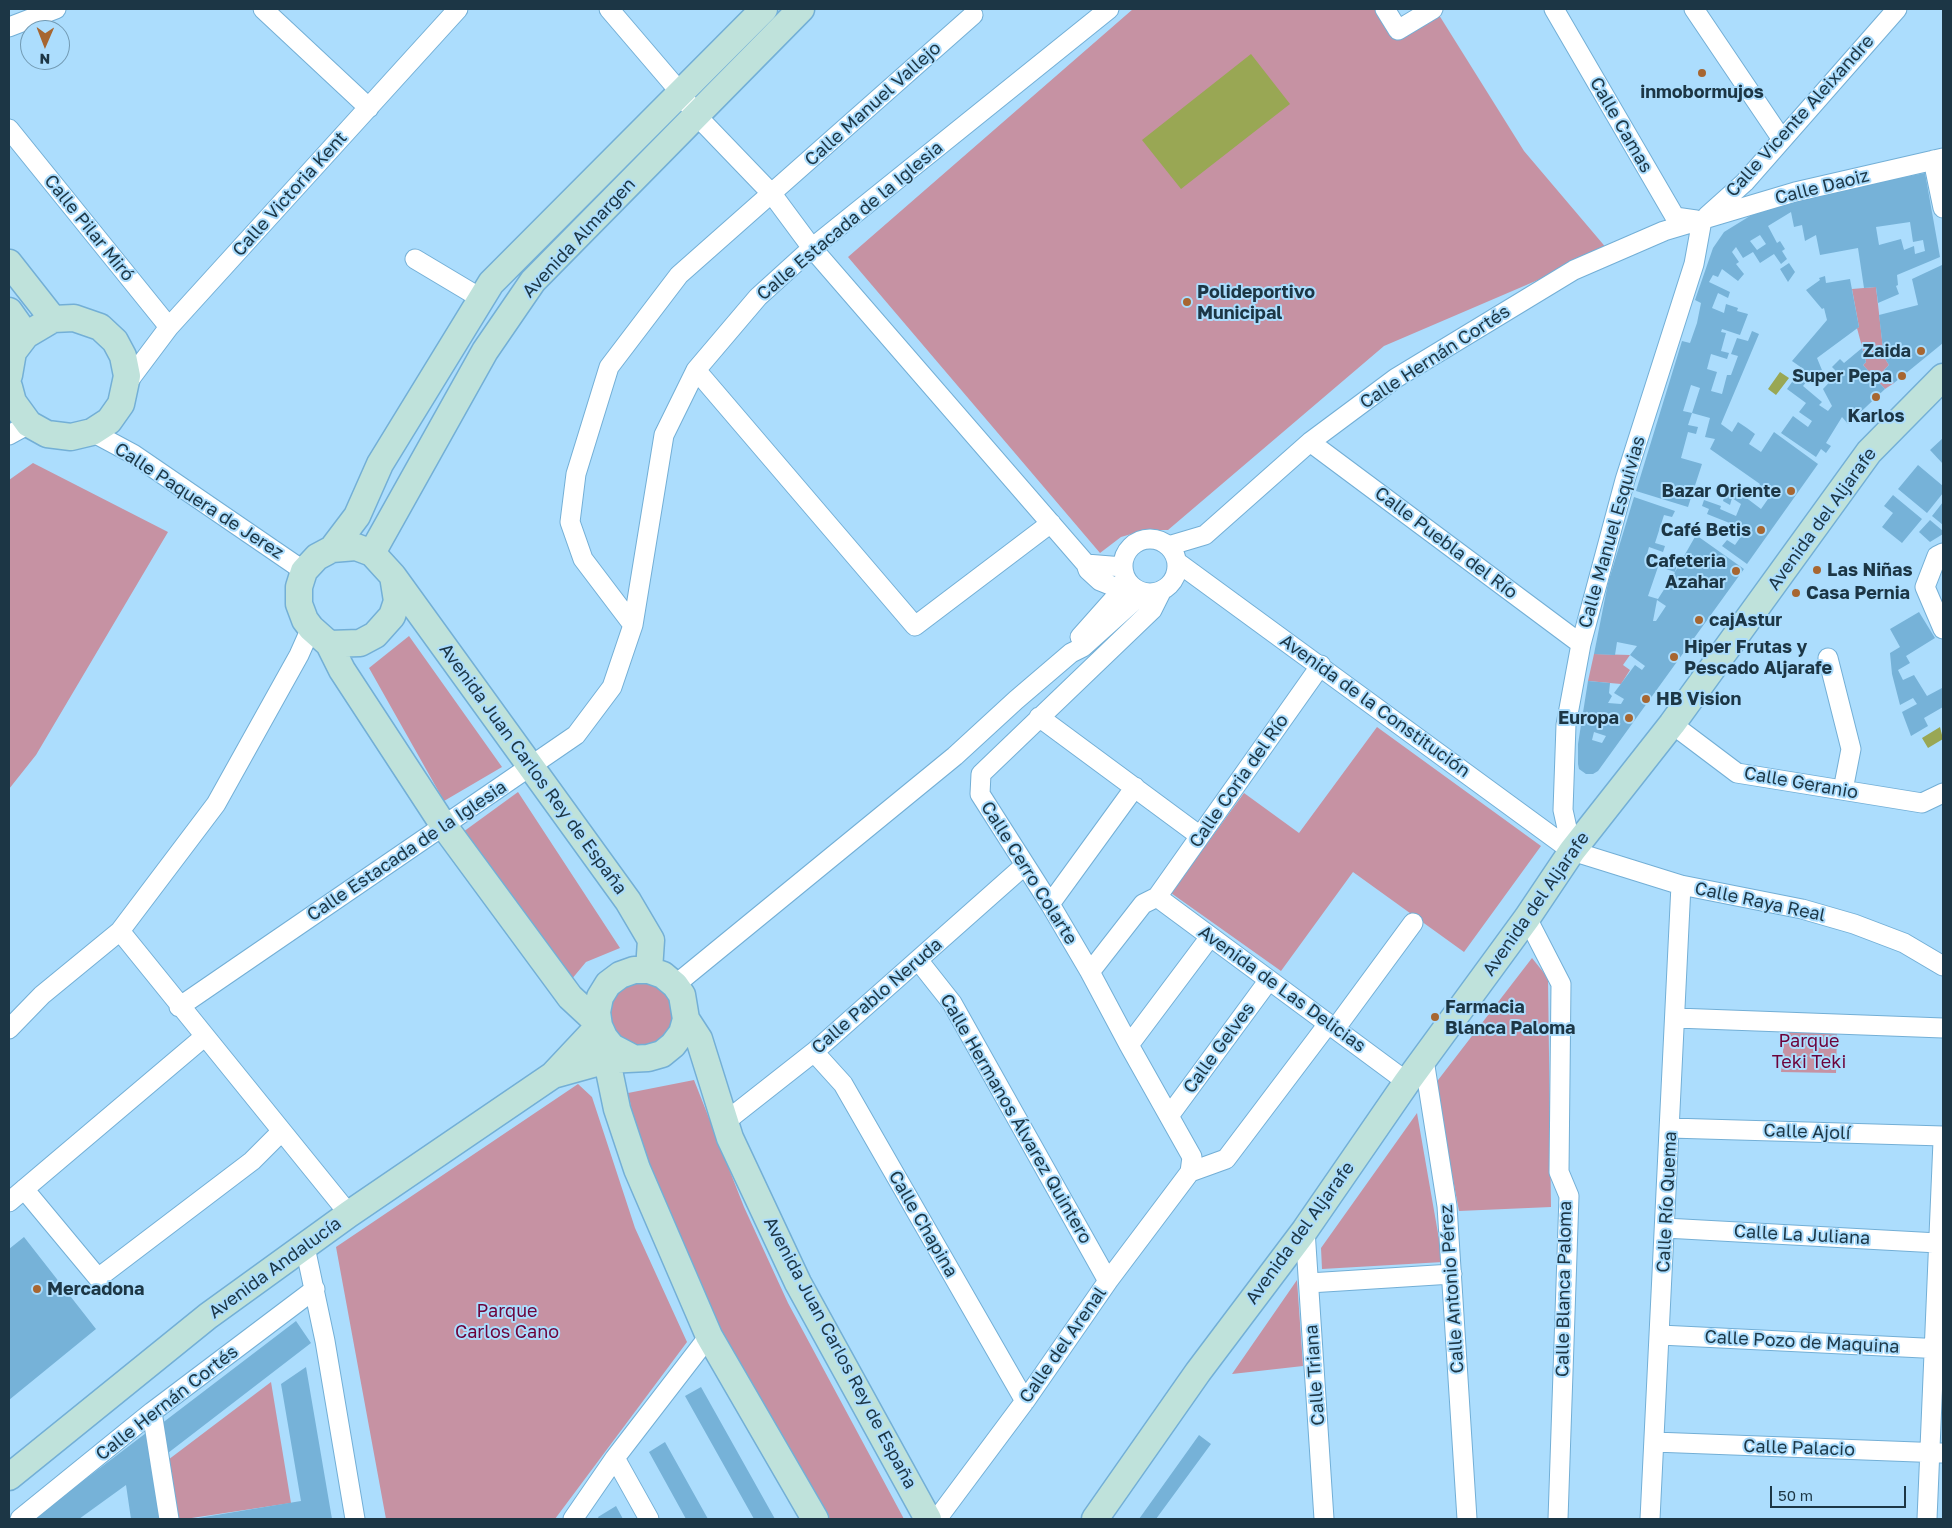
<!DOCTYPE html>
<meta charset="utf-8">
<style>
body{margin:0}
#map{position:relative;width:1952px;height:1528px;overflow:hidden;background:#acddfd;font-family:"Golos Text",sans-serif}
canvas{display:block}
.frame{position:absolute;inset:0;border:10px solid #1c3645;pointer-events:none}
.north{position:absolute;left:20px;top:20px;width:50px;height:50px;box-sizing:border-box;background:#acddfd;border:1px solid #729ab3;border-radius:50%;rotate:181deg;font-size:14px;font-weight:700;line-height:20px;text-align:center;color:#1c3645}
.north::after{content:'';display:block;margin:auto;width:18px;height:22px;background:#a76631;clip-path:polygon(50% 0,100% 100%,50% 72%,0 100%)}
.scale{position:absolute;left:1770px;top:1486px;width:136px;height:22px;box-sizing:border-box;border:2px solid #1c3645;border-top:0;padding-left:6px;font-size:15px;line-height:18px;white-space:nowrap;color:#1c3645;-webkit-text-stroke:4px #acddfd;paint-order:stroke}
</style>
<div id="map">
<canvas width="1952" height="1528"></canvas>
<div class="frame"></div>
<div class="north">N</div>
<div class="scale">50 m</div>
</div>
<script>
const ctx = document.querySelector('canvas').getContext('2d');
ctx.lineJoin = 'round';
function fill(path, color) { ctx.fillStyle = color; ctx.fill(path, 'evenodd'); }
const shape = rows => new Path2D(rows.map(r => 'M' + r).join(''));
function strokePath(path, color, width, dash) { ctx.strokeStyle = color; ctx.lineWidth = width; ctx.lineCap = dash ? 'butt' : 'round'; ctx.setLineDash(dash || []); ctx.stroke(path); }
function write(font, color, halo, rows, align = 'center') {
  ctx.font = font + ' "Golos Text",sans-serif'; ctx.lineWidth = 4; ctx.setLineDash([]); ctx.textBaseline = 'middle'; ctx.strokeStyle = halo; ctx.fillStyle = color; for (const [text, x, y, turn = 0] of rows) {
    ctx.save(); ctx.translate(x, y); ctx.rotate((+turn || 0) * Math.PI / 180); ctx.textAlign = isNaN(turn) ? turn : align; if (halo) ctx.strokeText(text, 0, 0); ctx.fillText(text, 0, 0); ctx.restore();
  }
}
fill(shape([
 [1133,9,1393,9,1400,19,1439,15,1524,151,1608,250,1384,346,1168,530,1145,530,1121,537,1100,553,848,257],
 [1876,287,1884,357,1889,365,1884,370,1894,383,1885,389,1863,365,1866,362,1857,328,1859,327,1852,289],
 [33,463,168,532,36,755,9,789,9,480],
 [409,636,502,767,444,801,369,668],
 [1594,654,1630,655,1623,665,1630,670,1621,684,1588,681],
 [1377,727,1541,846,1464,952,1353,872,1281,971,1171,893,1244,793,1299,833],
 [518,792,620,948,586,962,571,980,463,832],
 [1532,958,1548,978,1551,1207,1459,1211,1435,1084],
 '609 1014a33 33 0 1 1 66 0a33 33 0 1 1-66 0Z',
 [1785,1030,1837,1032,1836,1073,1781,1072],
 [694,1080,744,1207,788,1303,904,1519,827,1519,719,1331,644,1164,628,1093],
 [578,1084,592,1097,635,1228,687,1342,555,1519,386,1519,336,1247],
 [1417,1113,1443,1262,1322,1269,1321,1248],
 [1297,1280,1303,1366,1232,1374],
 [271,1382,291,1503,185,1519,169,1519,160,1466]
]), '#c692a3');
fill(shape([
 [1251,54,1290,104,1181,189,1142,140],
 [1780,372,1789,378,1776,395,1768,389],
 [1940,727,1943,739,1928,748,1922,738]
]), '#99a754');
fill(shape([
 [1925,173,1940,257,1897,275,1898,285,1896,286,1899,294,1878,303,1876,287,1864,288,1858,248,1820,255,1816,235,1805,241,1802,225,1794,227,1791,212,1768,226,1777,243,1780,241,1785,249,1782,251,1787,259,1781,264,1774,254,1760,263,1753,252,1743,258,1736,247,1732,252,1739,262,1736,264,1744,274,1738,281,1722,269,1718,277,1713,275,1709,282,1730,292,1728,298,1718,293,1712,308,1724,313,1726,304,1738,308,1737,311,1748,314,1740,335,1722,329,1721,332,1726,333,1721,351,1729,353,1727,359,1711,354,1707,369,1717,372,1711,391,1722,394,1727,375,1731,375,1738,356,1731,354,1737,338,1748,341,1752,331,1759,334,1721,424,1732,432,1738,422,1747,428,1755,434,1749,444,1761,452,1774,432,1818,464,1747,564,1722,546,1727,540,1735,545,1746,529,1738,524,1737,526,1707,514,1709,509,1702,506,1704,500,1721,506,1720,509,1736,516,1741,504,1732,498,1730,505,1723,501,1728,484,1761,509,1768,499,1756,491,1760,484,1710,449,1715,439,1705,437,1710,418,1692,413,1700,388,1691,385,1683,411,1692,413,1688,425,1698,427,1696,434,1688,432,1681,458,1702,464,1688,507,1636,491,1682,341,1690,343,1697,323,1701,303,1695,300,1713,248,1724,232,1750,216,1788,200],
 [1910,222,1913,242,1923,240,1925,251,1915,254,1914,246,1904,250,1901,239,1879,245,1876,227],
 [1760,235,1766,244,1757,250,1750,241],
 [1789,263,1795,272,1788,282,1780,269],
 [1942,265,1943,343,1894,383,1884,370,1889,365,1884,357,1879,315,1918,305,1912,279],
 [1825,276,1826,283,1850,279,1859,327,1817,358,1824,375,1817,378,1815,371,1803,386,1822,402,1819,405,1828,411,1832,406,1823,389,1838,373,1832,367,1840,359,1844,363,1862,348,1866,362,1863,365,1885,389,1848,424,1842,417,1826,443,1831,446,1826,453,1821,449,1816,457,1781,433,1793,416,1808,427,1812,421,1799,412,1806,403,1787,389,1802,368,1792,361,1827,320,1824,308,1822,309,1806,290,1820,280,1819,278],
 [1943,438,1943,464,1930,450],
 [1918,465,1943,486,1943,493,1927,513,1898,489],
 [1893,495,1922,519,1902,543,1882,527,1893,513,1884,506],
 [1634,497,1675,511,1672,517,1664,515,1655,543,1665,546,1663,552,1649,547,1647,554,1654,556,1651,565,1658,567,1648,596,1658,599,1675,572,1666,569,1671,555,1679,558,1675,572,1696,535,1744,569,1598,771,1593,774,1586,774,1579,769,1578,764,1578,744,1588,681,1610,683,1609,693,1612,696,1608,703,1621,704,1624,699,1614,693,1635,665,1642,670,1645,666,1630,655,1637,646,1617,642,1615,655,1594,654,1608,583],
 [1657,600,1666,606,1656,621,1653,621],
 [1594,732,1606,736,1602,743,1592,740],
 [1943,502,1943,525,1932,516],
 [1930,520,1943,531,1943,534,1930,542,1919,532],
 [1919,612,1935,638,1906,656,1910,663,1898,670,1903,680,1914,675,1927,696,1942,688,1943,707,1924,718,1928,726,1911,736,1902,712,1917,704,1913,698,1900,705,1892,674,1890,653,1900,647,1890,629],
 [24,1237,96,1329,9,1400,9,1249],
 [296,1321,311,1343,168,1453,161,1424],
 [306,1367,332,1519,192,1519,301,1501,281,1384],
 [701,1387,775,1519,754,1519,685,1396],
 [146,1433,159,1519,131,1519,126,1485,79,1519,37,1519,37,1516],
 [1199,1435,1211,1444,1156,1519,1139,1519],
 [665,1442,708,1519,686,1519,649,1452],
 [616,1506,623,1519,599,1519,598,1517]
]), '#76b2d8');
const street = shape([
 [263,9,369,108],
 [609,9,680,92,696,115,772,194,812,248,1086,564,1088,570,1100,581,1120,589],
 [1385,9,1398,30,1433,9],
 [1554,9,1675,217,1696,220],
 [1694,9,1781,138],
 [9,27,56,9],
 [9,129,169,327],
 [1933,160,1943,208],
 [1707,216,1745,182,1897,9],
 [415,259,482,299],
 [696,370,915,626,1051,523],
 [127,383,169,327,458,9],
 [92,432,133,454,304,571],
 [9,435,29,424],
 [1310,442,1581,644],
 '1123 566a27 27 0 1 1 54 0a27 27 0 1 1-54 0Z',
 [1168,546,1205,535,1310,442,1396,378,1574,270,1664,231,1795,192,1943,158],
 [1943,553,1937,556,1925,587,1943,629],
 [1177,562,1572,851,1681,885,1802,909,1854,924,1904,943,1943,966],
 [1086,564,1123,567],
 [1162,590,1152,610,981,774,980,794,1050,904,1090,972,1129,1045,1192,1157,1190,1172],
 [633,625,583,559,570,522,576,474,609,367,679,275,973,15],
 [1080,637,1128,583],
 [1828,658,1851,749,1843,790],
 [1039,717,1200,836],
 [1672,724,1737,773,1922,803,1943,793],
 [1572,851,1563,810,1566,725,1581,644,1625,480,1694,264,1702,220],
 [1157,897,1407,1082],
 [1050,904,1135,787],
 [1527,918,1561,984,1559,1172,1569,1196,1558,1519],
 [120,931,349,1214],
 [918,960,952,1003,1108,1281],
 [1090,972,1143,904,1157,897,1321,665],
 [675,985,955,756,1016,700,1071,653,1083,647,1143,593],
 [179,1007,576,735,612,687,633,625,664,435,696,370,758,297,812,248,1109,9],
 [1676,1018,1943,1028],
 [9,1029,42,995,120,931,216,804,299,655,311,628],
 [1335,1029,1413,923],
 [1129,1045,1210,937],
 [814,1052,843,1084,1025,1401],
 [1424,1060,1447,1206,1467,1519],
 [1169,1116,1269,980],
 [725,1122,814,1052,1025,865],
 [1670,1128,1943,1136],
 [1190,1172,1226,1159,1328,1024],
 [24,1189,98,1278,252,1161,281,1132],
 [9,1202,204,1037],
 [1665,1228,1938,1243],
 [1305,1230,1324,1519],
 [305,1247,325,1341,355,1519],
 [1309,1283,1452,1274],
 [1660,1335,1943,1349],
 [152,1412,169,1519],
 [1654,1442,1943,1453],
 [615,1458,649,1519],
 [20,1519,152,1412,315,1289],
 [573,1519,615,1458,709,1336],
 [937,1519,1025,1401,1108,1281,1190,1172],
 [1650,1519,1681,885],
 [1927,1519,1943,1141]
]);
const secondary = shape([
 [9,263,53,319],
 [9,311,26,335],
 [9,375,13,352,26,335,53,319,74,318,100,327,115,341,123,356,127,376,121,404,109,421,92,432,71,437,47,434,29,424,13,402,9,387],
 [332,549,356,547,372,553,393,576,397,601,392,616,375,635,360,643,329,644,311,628,305,620,299,604,299,587,304,571,317,557,332,549,357,516,380,464,491,283,764,9],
 [372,553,485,351,533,281,801,9],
 [393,576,628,901,651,940,649,970],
 [329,644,342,670,444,826,570,997,598,1023],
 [686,1019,699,1039,730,1138,798,1283,928,1519],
 [601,1032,617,1109,637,1169,709,1336,815,1519],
 [553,1075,607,1060,648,1058,662,1054,673,1045,682,1033,686,1019,682,995,675,985,663,975,649,970,634,970,620,975,608,984,600,997,597,1012,599,1026,604,1037,612,1047,633,1058],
 [9,1477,208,1316,349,1214,553,1075,599,1026],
 [1095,1519,1198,1372,1305,1230,1407,1082,1527,918,1572,851,1672,724,1869,452,1943,377]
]);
strokePath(street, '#73afd6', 21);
strokePath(secondary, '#73afd6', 29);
strokePath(street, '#fff', 19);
strokePath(secondary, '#bfe2db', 26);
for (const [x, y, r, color] of [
 [1702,73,5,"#a76631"],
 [1187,302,5,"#a76631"],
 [1921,351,5,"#a76631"],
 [1902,376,5,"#a76631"],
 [1876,397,5,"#a76631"],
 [1791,491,5,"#a76631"],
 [1761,530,5,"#a76631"],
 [1817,570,5,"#a76631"],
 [1736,571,5,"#a76631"],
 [1796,593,5,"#a76631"],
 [1699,620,5,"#a76631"],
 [1674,657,5,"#a76631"],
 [1646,699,5,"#a76631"],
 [1629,718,5,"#a76631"],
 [1435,1017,5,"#a76631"],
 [37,1289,5,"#a76631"]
]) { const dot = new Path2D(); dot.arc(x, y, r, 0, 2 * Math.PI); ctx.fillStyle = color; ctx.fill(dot); strokePath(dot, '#acddfd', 2); }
write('bold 18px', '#1c3645', '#acddfd', [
 ["inmobormujos",1702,92,"center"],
 ["Polideportivo",1197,292],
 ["Municipal",1197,313],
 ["Zaida",1911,351,"right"],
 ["Super Pepa",1892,376,"right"],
 ["Karlos",1876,416,"center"],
 ["Bazar Oriente",1781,491,"right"],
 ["Café Betis",1751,530,"right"],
 ["Cafeteria",1726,561,"right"],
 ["Azahar",1726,582,"right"],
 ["Las Niñas",1827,570],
 ["Casa Pernia",1806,593],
 ["cajAstur",1709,620],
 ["Hiper Frutas y",1684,647],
 ["Pescado Aljarafe",1684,668],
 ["HB Vision",1656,699],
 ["Europa",1619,718,"right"],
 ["Farmacia",1445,1007],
 ["Blanca Paloma",1445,1028],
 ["Mercadona",47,1289]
], 'left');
write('18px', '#1c3645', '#acddfd', [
 ["Calle Manuel Vallejo",873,104,-42],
 ["Calle Vicente Aleixandre",1800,116,-48],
 ["Calle Camas",1621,125,60],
 ["Calle Daoiz",1822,187,-14],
 ["Calle Victoria Kent",290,194,-48],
 ["Calle Estacada de la Iglesia",850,221,-40],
 ["Calle Pilar Miró",89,228,51],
 ["Avenida Almargen",579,238,-47],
 ["Calle Hernán Cortés",1435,357,-33],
 ["Calle Paquera de Jerez",199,501,33],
 ["Avenida del Aljarafe",1822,519,-54],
 ["Calle Manuel Esquivias",1612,532,-74],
 ["Calle Puebla del Río",1446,543,37],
 ["Avenida de la Constitución",1375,706,36],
 ["Avenida Juan Carlos Rey de España",533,769,54],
 ["Calle Coria del Río",1239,781,-55],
 ["Calle Geranio",1801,783,10],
 ["Calle Estacada de la Iglesia",407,851,-34],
 ["Calle Cerro Colarte",1029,873,58],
 ["Calle Raya Real",1760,902,12],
 ["Avenida del Aljarafe",1536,904,-55],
 ["Avenida de Las Delicias",1282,989,36],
 ["Calle Pablo Neruda",877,996,-41],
 ["Calle Gelves",1219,1048,-54],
 ["Calle Hermanos Álvarez Quintero",1016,1119,60],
 ["Calle Ajolí",1807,1132,2],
 ["Calle Río Quema",1667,1202,-87],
 ["Calle Chapina",923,1224,60],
 ["Avenida del Aljarafe",1300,1233,-54],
 ["Calle La Juliana",1802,1235,3],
 ["Avenida Andalucía",275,1268,-36],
 ["Calle Antonio Pérez",1452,1289,-94],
 ["Calle Blanca Paloma",1564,1289,-89],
 ["Calle Pozo de Maquina",1802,1342,3],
 ["Calle del Arenal",1063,1345,-55],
 ["Avenida Juan Carlos Rey de España",840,1353,62],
 ["Calle Triana",1315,1375,-94],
 ["Calle Hernán Cortés",167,1403,-38],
 ["Calle Palacio",1799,1448,2]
]);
write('18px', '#6c033a', '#acddfd', [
 ["Parque",1809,1041],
 ["Teki Teki",1809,1062],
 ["Parque",507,1311],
 ["Carlos Cano",507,1332]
]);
</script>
